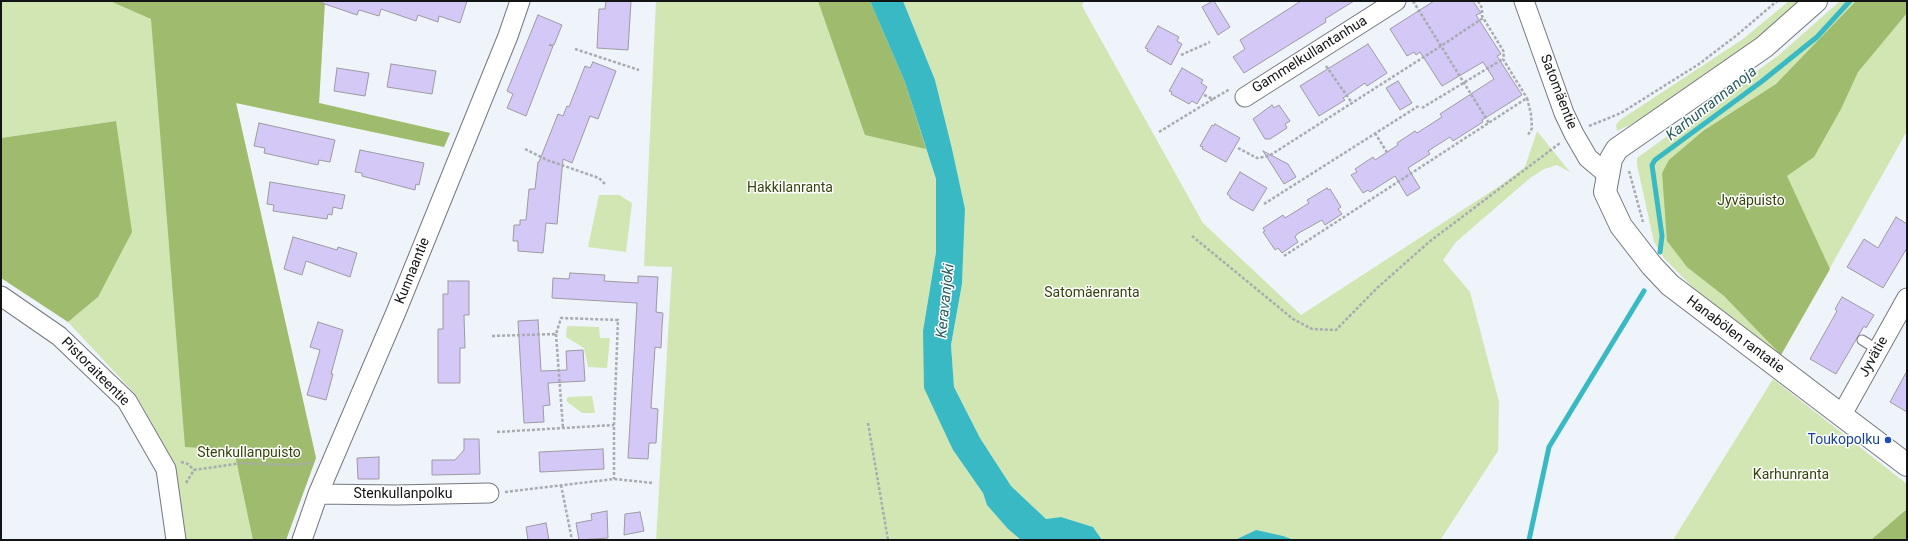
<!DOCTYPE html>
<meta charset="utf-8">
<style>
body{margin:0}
#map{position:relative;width:1908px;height:541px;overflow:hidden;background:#eff3fa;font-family:Roboto,sans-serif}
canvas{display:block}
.frame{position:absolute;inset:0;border:2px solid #131416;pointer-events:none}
</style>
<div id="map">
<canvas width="1908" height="541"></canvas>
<div class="frame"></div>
</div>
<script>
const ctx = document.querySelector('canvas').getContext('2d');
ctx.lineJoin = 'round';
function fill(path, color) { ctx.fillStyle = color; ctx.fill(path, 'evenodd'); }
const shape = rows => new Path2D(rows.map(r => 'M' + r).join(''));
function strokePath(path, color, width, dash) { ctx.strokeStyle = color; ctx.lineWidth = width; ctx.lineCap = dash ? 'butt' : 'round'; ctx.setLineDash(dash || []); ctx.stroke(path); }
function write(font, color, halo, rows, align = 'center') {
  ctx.font = font + ' Roboto,sans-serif'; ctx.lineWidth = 3; ctx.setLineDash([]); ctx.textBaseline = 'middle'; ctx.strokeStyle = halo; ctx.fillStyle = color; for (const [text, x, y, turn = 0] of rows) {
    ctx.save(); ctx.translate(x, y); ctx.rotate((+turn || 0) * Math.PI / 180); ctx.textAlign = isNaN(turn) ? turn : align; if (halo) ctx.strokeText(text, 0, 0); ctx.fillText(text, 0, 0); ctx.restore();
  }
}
fill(shape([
 [1,1,325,1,319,103,450,133,444,147,236,103,316,458,286,540,183,540,176,466,136,395,68,322,98,297,116,121,1,138],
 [656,1,870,1,905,82,936,179,936,252,923,331,953,450,983,493,987,505,1008,529,1021,540,656,540,672,267,644,266],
 [903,1,1084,1,1082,6,1203,223,1301,315,1501,185,1525,167,1537,131,1570,172,1557,165,1544,169,1530,178,1456,242,1443,260,1470,292,1499,402,1498,451,1441,539,1442,540,1294,540,1256,530,1235,540,1102,540,1093,527,1061,517,1046,519,1011,486,980,438,954,387,951,345,962,284,965,209,935,80],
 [1789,1,1804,1,1758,39,1634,123,1617,131,1616,125,1620,120,1743,39],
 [1840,1,1907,1,1907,131,1781,355,1705,300,1664,258,1654,242,1637,165,1637,158,1779,55],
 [599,195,619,195,632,203,626,252,588,247],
 [567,326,599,327,600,338,610,338,607,368,588,367,584,348,566,337],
 [1773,379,1907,484,1907,540,1673,540],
 [592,396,595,413,582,413,566,401,568,397]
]), '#d2e6b4');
fill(shape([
 [110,1,325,1,319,103,450,133,444,147,236,103,316,458,286,540,253,540,234,450,185,447,151,19],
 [818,1,870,1,905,82,926,149,865,135],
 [1856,1,1907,1,1907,13,1858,72,1841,109,1814,157,1787,176,1830,269,1781,355,1724,296,1687,267,1667,241,1662,173,1669,160,1703,131,1776,84],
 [116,121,132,232,98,297,68,322,1,278,1,138],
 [1907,509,1907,540,1871,540]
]), '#9fbb6d');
fill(shape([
 [870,1,903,1,935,80,952,149,965,209,962,284,951,345,954,387,980,438,1011,486,1046,519,1061,517,1093,527,1102,540,1021,540,1008,529,987,505,983,493,953,450,924,388,923,331,936,252,936,179,905,82],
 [1256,530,1283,536,1294,540,1235,540]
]), '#38b9c3');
strokePath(shape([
 [1660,252,1662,236,1652,165,1655,160,1761,82,1817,37,1850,1],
 [1529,540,1549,447,1644,291]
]), '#38b9c3', 5);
const building = shape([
 [323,1,467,1,460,23,439,16,438,22,418,15,416,21,381,9,379,16,359,10,357,15,322,3,323,1],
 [606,1,631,1,628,50,597,48,599,9,605,9,606,1],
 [1213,1,1214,1,1230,27,1218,35,1202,7,1213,1],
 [1301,1,1354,1,1325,19,1326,22,1244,73,1233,57,1245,49,1240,40,1301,1],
 [1434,1,1473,1,1481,13,1476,15,1501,54,1497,56,1522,95,1482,120,1483,122,1453,141,1450,137,1428,151,1430,154,1408,168,1420,188,1407,196,1395,176,1370,192,1368,190,1363,193,1351,175,1357,172,1355,169,1373,157,1375,160,1398,145,1397,143,1415,131,1417,133,1442,117,1440,114,1494,79,1483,62,1442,86,1420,52,1416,55,1414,52,1407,56,1390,29,1434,1],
 [538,15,562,25,554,45,549,45,553,46,526,116,507,108,513,94,507,91,538,15],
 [1158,26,1179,37,1177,41,1182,44,1171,65,1147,51,1148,49,1145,48,1158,26],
 [1368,44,1387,73,1367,86,1365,83,1343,98,1345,100,1319,116,1300,86,1368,44],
 [593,62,616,71,598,119,590,116,572,163,563,159,557,224,546,223,543,253,518,251,518,241,513,241,514,225,520,225,520,220,526,220,529,189,535,189,538,162,539,162,558,114,563,116,567,106,569,107,585,66,590,68,593,62],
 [391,64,436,71,432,94,387,87,391,64],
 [337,68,369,73,365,96,334,91,337,68],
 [1182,68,1203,80,1201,83,1207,87,1197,104,1192,101,1189,104,1171,94,1172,92,1169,91,1182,68],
 [1398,81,1412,103,1400,110,1386,88,1398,81],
 [1272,105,1274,108,1279,105,1290,121,1285,124,1287,128,1270,139,1265,139,1253,119,1272,105],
 [259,123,335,140,330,162,319,160,318,165,264,153,265,148,254,146,259,123],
 [1215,124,1240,138,1226,162,1202,149,1203,147,1200,146,1212,125,1214,126,1215,124],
 [360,150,424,163,419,185,416,184,415,190,362,176,362,173,355,172,360,150],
 [1263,151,1288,164,1296,177,1284,184,1263,151],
 [1240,172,1267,188,1253,211,1230,198,1230,196,1227,194,1240,172],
 [270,182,345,195,342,209,333,207,332,215,328,214,327,219,273,211,274,205,267,204,270,182],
 [1327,188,1328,190,1330,189,1341,207,1338,209,1342,214,1325,225,1322,220,1297,234,1295,237,1298,242,1282,253,1278,248,1275,250,1263,232,1265,231,1263,228,1283,215,1285,218,1309,203,1307,200,1327,188],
 [1896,217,1907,224,1907,248,1883,288,1847,267,1864,239,1878,248,1896,217],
 [293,237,337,250,338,247,357,253,350,277,306,261,302,275,284,269,293,237],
 [570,273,605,275,604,281,638,283,638,276,658,277,656,312,663,313,662,327,661,348,655,347,651,408,658,409,656,443,649,443,648,459,628,458,637,303,552,298,553,278,569,279,570,273],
 [448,281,469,281,469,315,464,315,465,348,460,348,460,383,438,383,438,329,443,329,443,294,448,294,448,281],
 [1842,297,1874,315,1866,328,1864,326,1836,374,1810,359,1837,311,1835,309,1842,297],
 [538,320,541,371,567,370,566,351,583,350,585,381,548,383,550,405,543,406,544,422,524,423,518,321,538,320],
 [318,322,343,330,331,374,333,374,326,400,307,395,320,350,310,347,318,322],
 [1907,371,1907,412,1890,402,1907,371],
 [464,439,479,439,480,474,432,475,432,460,455,460,464,450,464,439],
 [603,449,604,469,540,472,539,452,603,449],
 [379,457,379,479,358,479,357,458,379,457],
 [607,511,608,538,579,540,576,523,592,520,591,514,607,511],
 [640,512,644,531,624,535,625,514,640,512],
 [546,523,549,540,528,540,526,527,546,523]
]);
fill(building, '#d4c8f6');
strokePath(building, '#9c9aa2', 1);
const service = shape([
 [1862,340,1878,350]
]);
const minor = shape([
 [1524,1,1564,113,1574,134,1588,158,1607,174],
 [1245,97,1396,1],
 [1,296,59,336,127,401,166,469,176,540],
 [1841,416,1907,298],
 [318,494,396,495,489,493],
 [302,540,318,494,396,312,508,36,520,1]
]);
const tertiary = shape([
 [1816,1,1764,47,1617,149,1611,159,1605,192,1621,226,1652,266,1670,285,1907,465]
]);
strokePath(service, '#75787f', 11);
strokePath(minor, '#75787f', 21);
strokePath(tertiary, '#75787f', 24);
strokePath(shape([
 [1413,1,1441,46,1483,18],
 [1478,1,1482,8,1482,16,1504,52,1503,59,1527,98],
 [575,49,639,70],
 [1181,55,1210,42],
 [1326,66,1352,103],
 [1204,95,1213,99,1230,89],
 [1422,108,1503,59],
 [1589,126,1621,113,1699,64,1737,35,1777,1],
 [1159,132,1213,99],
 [1375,133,1388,154],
 [1238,148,1257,158,1269,156,1441,46,1489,123],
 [525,149,547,160,599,178,605,184],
 [1629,171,1643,222],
 [1264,204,1420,105],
 [1192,236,1293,319,1312,329,1336,330,1377,288,1429,242,1560,143],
 [1284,256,1527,98,1531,114,1532,128,1528,135],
 [556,334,563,428],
 [492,336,556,334,561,318,618,320,614,425,614,479],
 [868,423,888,540],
 [497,432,614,425],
 [181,462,188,464,194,470],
 [186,483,194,470,242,463,286,465,313,463],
 [561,485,572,540],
 [505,492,614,479,653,483]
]), '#a8abb0', 2.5, [3, 2]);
strokePath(service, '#fff', 9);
strokePath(minor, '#fff', 19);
strokePath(tertiary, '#fff', 22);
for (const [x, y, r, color] of [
 [1888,440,4,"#1a4fb4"]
]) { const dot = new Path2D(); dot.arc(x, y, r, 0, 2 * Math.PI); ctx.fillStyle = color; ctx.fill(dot); strokePath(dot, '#fff', 1.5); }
write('14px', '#131416', '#fff', [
 ["Gammelkullantanhua",1310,55,-32],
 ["Satomäentie",1558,92,69],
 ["Kunnaantie",413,271,-68],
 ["Hanabölen rantatie",1735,335,37],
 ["Jyvätie",1874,357,-61],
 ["Pistoraiteentie",95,372,45],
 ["Stenkullanpolku",403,494]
]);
write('14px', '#334409', '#fff', [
 ["Hakkilanranta",790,188],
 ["Jyväpuisto",1751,201],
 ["Satomäenranta",1092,293],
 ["Stenkullanpuisto",249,453],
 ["Karhunranta",1791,475]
]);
write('14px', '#164399', '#fff', [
 ["Toukopolku",1880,440]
], 'right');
write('italic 15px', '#285c60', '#fff', [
 ["Karhunrannanoja",1712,104,-38],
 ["Keravanjoki",946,301,-84]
]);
</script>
